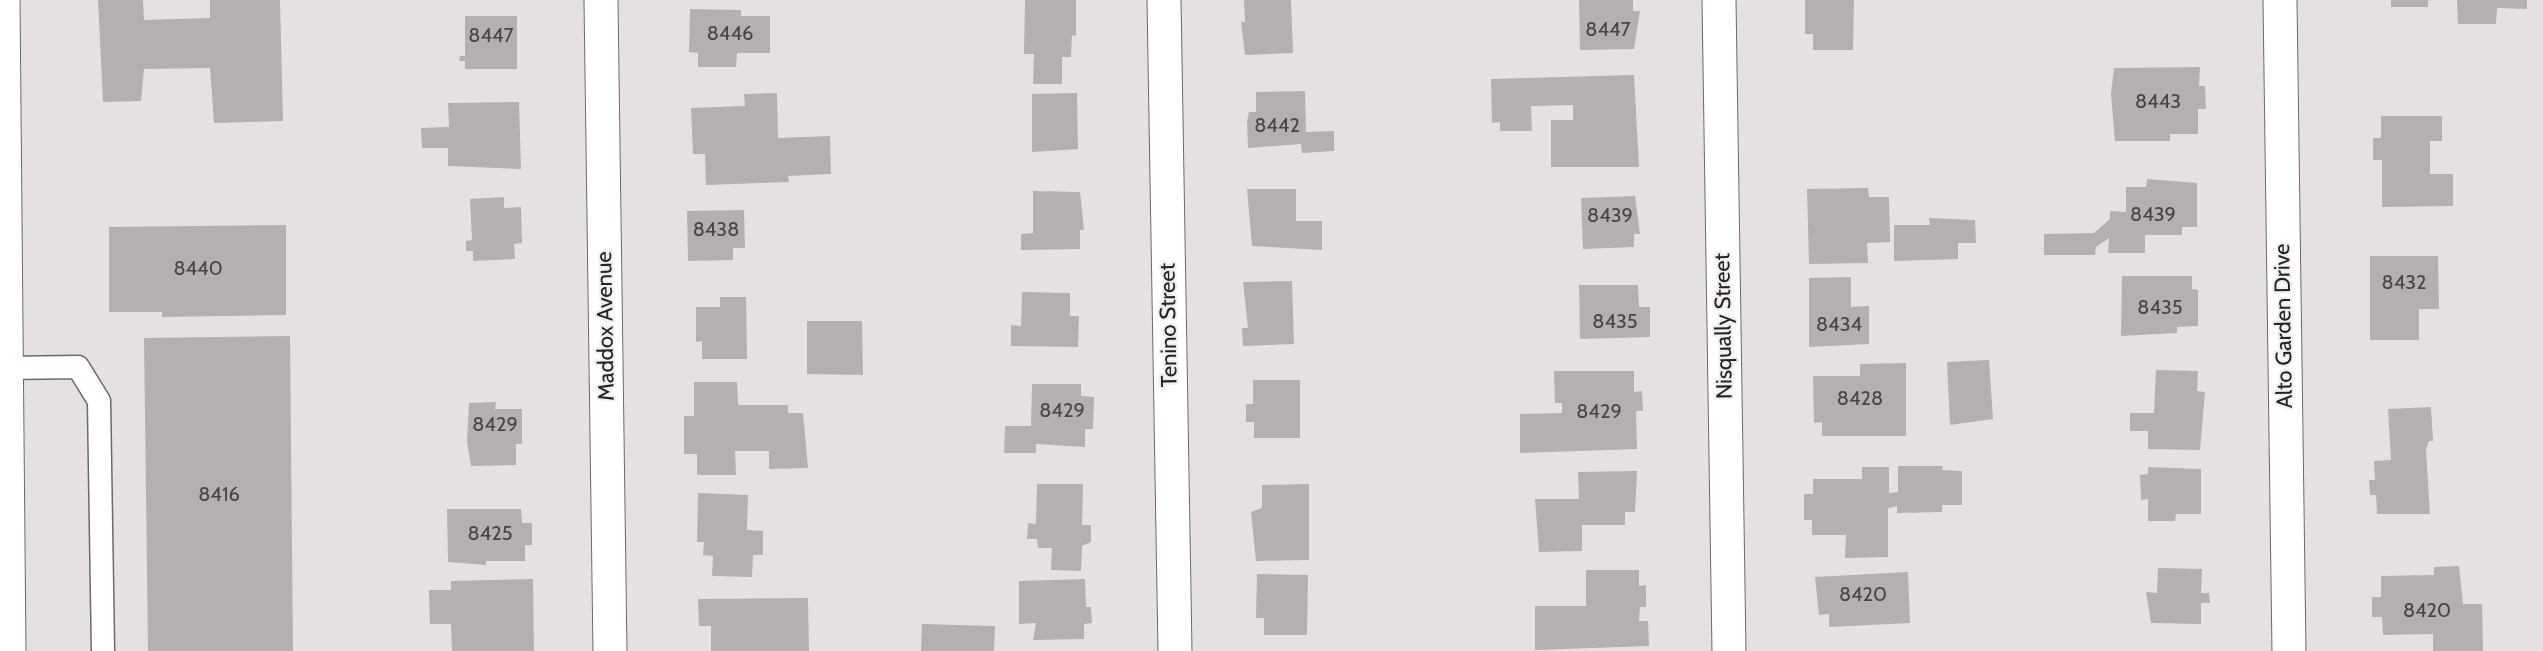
<!DOCTYPE html>
<style>
body{margin:0}
canvas{display:block;background:#e6e1e0}
</style>
<canvas width="2543" height="651"></canvas>
<script>
const ctx = document.querySelector('canvas').getContext('2d');
ctx.lineJoin = 'round';
function fill(path, color) { ctx.fillStyle = color; ctx.fill(path, 'evenodd'); }
const shape = rows => new Path2D(rows.map(r => 'M' + r).join(''));
function strokePath(path, color, width, dash) { ctx.strokeStyle = color; ctx.lineWidth = width; ctx.lineCap = dash ? 'butt' : 'round'; ctx.setLineDash(dash || []); ctx.stroke(path); }
function write(font, color, halo, rows, align = 'center') {
  ctx.font = font + ' Cabin,sans-serif'; ctx.lineWidth = 4.5; ctx.setLineDash([]); ctx.textBaseline = 'middle'; ctx.strokeStyle = halo; ctx.fillStyle = color; for (const [text, x, y, turn = 0] of rows) {
    ctx.save(); ctx.translate(x, y); ctx.rotate((+turn || 0) * Math.PI / 180); ctx.textAlign = isNaN(turn) ? turn : align; if (halo) ctx.strokeText(text, 0, 0); ctx.fillText(text, 0, 0); ctx.restore();
  }
}
fill(shape([
 [98,0,143,0,144,20,210,18,210,0,280,0,283,121,214,123,210,68,144,69,141,101,103,102],
 [1025,0,1076,0,1076,36,1072,35,1071,57,1062,57,1062,84,1033,84,1034,54,1024,54],
 [1244,0,1291,0,1293,53,1245,55,1241,22,1245,22],
 [1579,0,1633,0,1633,11,1640,11,1634,49,1580,50],
 [1805,0,1854,0,1853,50,1813,50,1813,34,1805,34],
 [2391,0,2428,0,2428,7,2391,7],
 [2457,0,2527,0,2527,9,2497,8,2496,24,2458,24],
 [690,9,741,10,741,16,770,16,770,53,737,53,736,67,698,67,698,53,689,52],
 [465,16,517,16,517,69,465,69,465,61,459,61,460,56,465,56],
 [2200,67,2199,86,2205,86,2206,109,2198,109,2198,134,2170,134,2170,141,2115,141,2111,94,2114,68],
 [1634,75,1639,167,1551,167,1551,120,1573,120,1573,105,1531,106,1532,131,1500,131,1500,122,1492,123,1491,79],
 [1305,91,1306,132,1334,131,1334,151,1302,153,1301,144,1248,148,1247,121,1249,112,1256,112,1256,92],
 [777,93,778,138,830,136,831,174,788,176,789,182,706,185,705,154,693,154,691,108,745,106,744,94],
 [1077,93,1078,149,1032,152,1032,94],
 [519,102,521,169,448,166,448,148,422,148,421,128,449,127,448,103],
 [2381,116,2442,116,2442,141,2430,141,2430,174,2453,174,2453,206,2382,207,2382,160,2373,160,2373,138,2381,138],
 [2147,179,2197,183,2197,227,2182,227,2182,235,2145,235,2145,253,2108,253,2109,238,2096,247,2095,255,2044,255,2044,234,2094,233,2110,219,2110,211,2126,212,2126,187,2146,187],
 [1868,188,1869,197,1889,197,1890,242,1867,243,1868,263,1809,264,1807,189],
 [1247,189,1296,189,1296,221,1322,221,1322,250,1252,246],
 [1033,191,1080,192,1084,230,1080,230,1080,249,1021,250,1021,234,1033,233],
 [1635,196,1640,234,1634,234,1634,247,1583,249,1581,198],
 [504,197,504,208,521,207,522,243,514,244,515,259,473,261,473,251,466,251,466,241,472,240,470,199],
 [744,210,745,248,733,248,733,260,688,261,687,211],
 [1929,218,1975,220,1976,243,1958,243,1958,259,1894,261,1894,225,1930,225],
 [286,225,286,315,162,317,162,312,109,312,109,227],
 [2370,256,2438,256,2439,309,2419,309,2419,340,2370,340],
 [2122,276,2192,276,2192,289,2198,290,2198,326,2177,327,2177,333,2121,336],
 [1851,277,1851,307,1869,306,1869,344,1809,347,1809,278],
 [1292,281,1294,344,1243,346,1242,328,1248,328,1243,282],
 [1579,285,1638,285,1639,307,1650,307,1650,337,1580,339],
 [1022,292,1070,293,1070,316,1079,316,1078,347,1011,346,1011,325,1021,326],
 [720,297,746,297,747,359,702,359,702,341,696,342,696,307,720,307],
 [807,321,862,321,863,375,807,374],
 [290,336,293,651,148,651,144,338],
 [1989,360,1993,419,1950,425,1947,362],
 [1906,363,1906,436,1822,436,1822,422,1814,423,1813,376,1860,376,1860,364],
 [2156,370,2198,371,2197,391,2205,392,2200,450,2148,449,2148,431,2130,431,2130,413,2154,413],
 [1554,371,1634,371,1634,392,1642,391,1643,411,1636,411,1637,449,1520,453,1520,414,1562,413,1562,403,1555,403],
 [1253,380,1300,380,1300,438,1254,438,1254,422,1246,422,1246,404,1253,404],
 [694,382,737,382,738,405,788,405,788,413,803,413,808,468,769,469,769,451,735,451,736,475,697,475,697,454,684,454,684,416,694,416],
 [1032,384,1081,384,1081,396,1094,397,1093,429,1085,429,1085,447,1036,444,1036,453,1004,453,1005,426,1031,426],
 [496,402,495,409,522,409,522,444,516,444,516,465,471,466,467,442,469,403],
 [2431,407,2433,441,2429,441,2426,449,2430,514,2377,514,2376,495,2370,495,2369,480,2375,480,2374,461,2391,460,2388,409],
 [1898,466,1943,466,1942,470,1962,471,1962,505,1942,505,1942,512,1897,513,1897,506,1888,508,1888,557,1845,558,1846,535,1812,535,1812,520,1804,520,1804,494,1813,494,1813,479,1862,479,1862,467,1889,467,1889,493,1898,492],
 [2148,467,2201,469,2201,514,2176,514,2175,521,2148,521,2148,499,2141,500,2140,475,2148,474],
 [1637,471,1635,512,1625,512,1625,525,1582,525,1582,551,1539,552,1535,499,1579,499,1578,472],
 [1037,484,1083,484,1082,525,1091,525,1091,542,1082,546,1081,571,1051,570,1052,548,1038,548,1037,539,1027,539,1028,523,1036,524],
 [1309,484,1309,560,1256,561,1251,512,1262,508,1262,485],
 [698,493,748,495,747,530,763,531,763,555,753,555,752,577,712,576,713,556,703,555,704,542,697,542],
 [447,509,521,509,522,523,532,523,532,545,525,545,525,561,486,561,486,565,448,562],
 [2459,566,2463,604,2482,604,2483,651,2433,651,2433,634,2383,635,2382,617,2372,617,2372,597,2381,597,2381,576,2434,575,2434,567],
 [2158,568,2202,569,2201,593,2209,593,2210,603,2201,603,2201,624,2151,623,2146,592,2157,593],
 [1586,570,1639,570,1639,586,1646,585,1646,607,1640,607,1639,621,1648,621,1649,646,1535,650,1535,606,1586,606],
 [1908,572,1910,623,1829,627,1829,614,1819,615,1815,577],
 [1257,574,1308,575,1307,635,1264,635,1264,618,1256,618],
 [533,579,534,651,452,651,451,624,430,624,429,590,451,590,451,581],
 [1085,579,1086,607,1091,607,1092,623,1084,624,1084,639,1033,640,1036,623,1019,624,1019,581],
 [808,598,809,651,711,651,711,626,699,626,698,599],
 [922,624,995,626,994,651,921,651]
]), '#b4b0af');
const service = shape([
 [6,368,78,367,99,401,103,651]
]);
const minor = shape([
 [601,0,610,651],
 [1164,0,1175,651],
 [1719,0,1729,651],
 [2280,0,2289,651]
]);
const secondary = shape([
 [3,0,9,651]
]);
strokePath(service, '#6e6a69', 25);
strokePath(minor, '#6e6a69', 35);
strokePath(secondary, '#6e6a69', 35);
strokePath(service, '#fff', 22);
strokePath(minor, '#fff', 33);
strokePath(secondary, '#fff', 33);
write('20px', '#484645', null, [
 ["8447",1608,30],
 ["8446",730,34],
 ["8447",491,36],
 ["8443",2158,102],
 ["8442",1277,126],
 ["8439",2153,215],
 ["8439",1610,216],
 ["8438",716,230],
 ["8440",198,269],
 ["8432",2404,283],
 ["8435",2160,308],
 ["8435",1615,322],
 ["8434",1839,325],
 ["8428",1860,399],
 ["8429",1062,411],
 ["8429",1599,412],
 ["8429",495,425],
 ["8416",219,495],
 ["8425",490,534],
 ["8420",1863,595],
 ["8420",2427,611]
]);
write('22px', '#242322', '#f3efed', [
 ["Tenino Street",1169,325,-91],
 ["Maddox Avenue",606,326,-91],
 ["Nisqually Street",1724,326,-91],
 ["Alto Garden Drive",2284,326,-91]
]);
</script>
